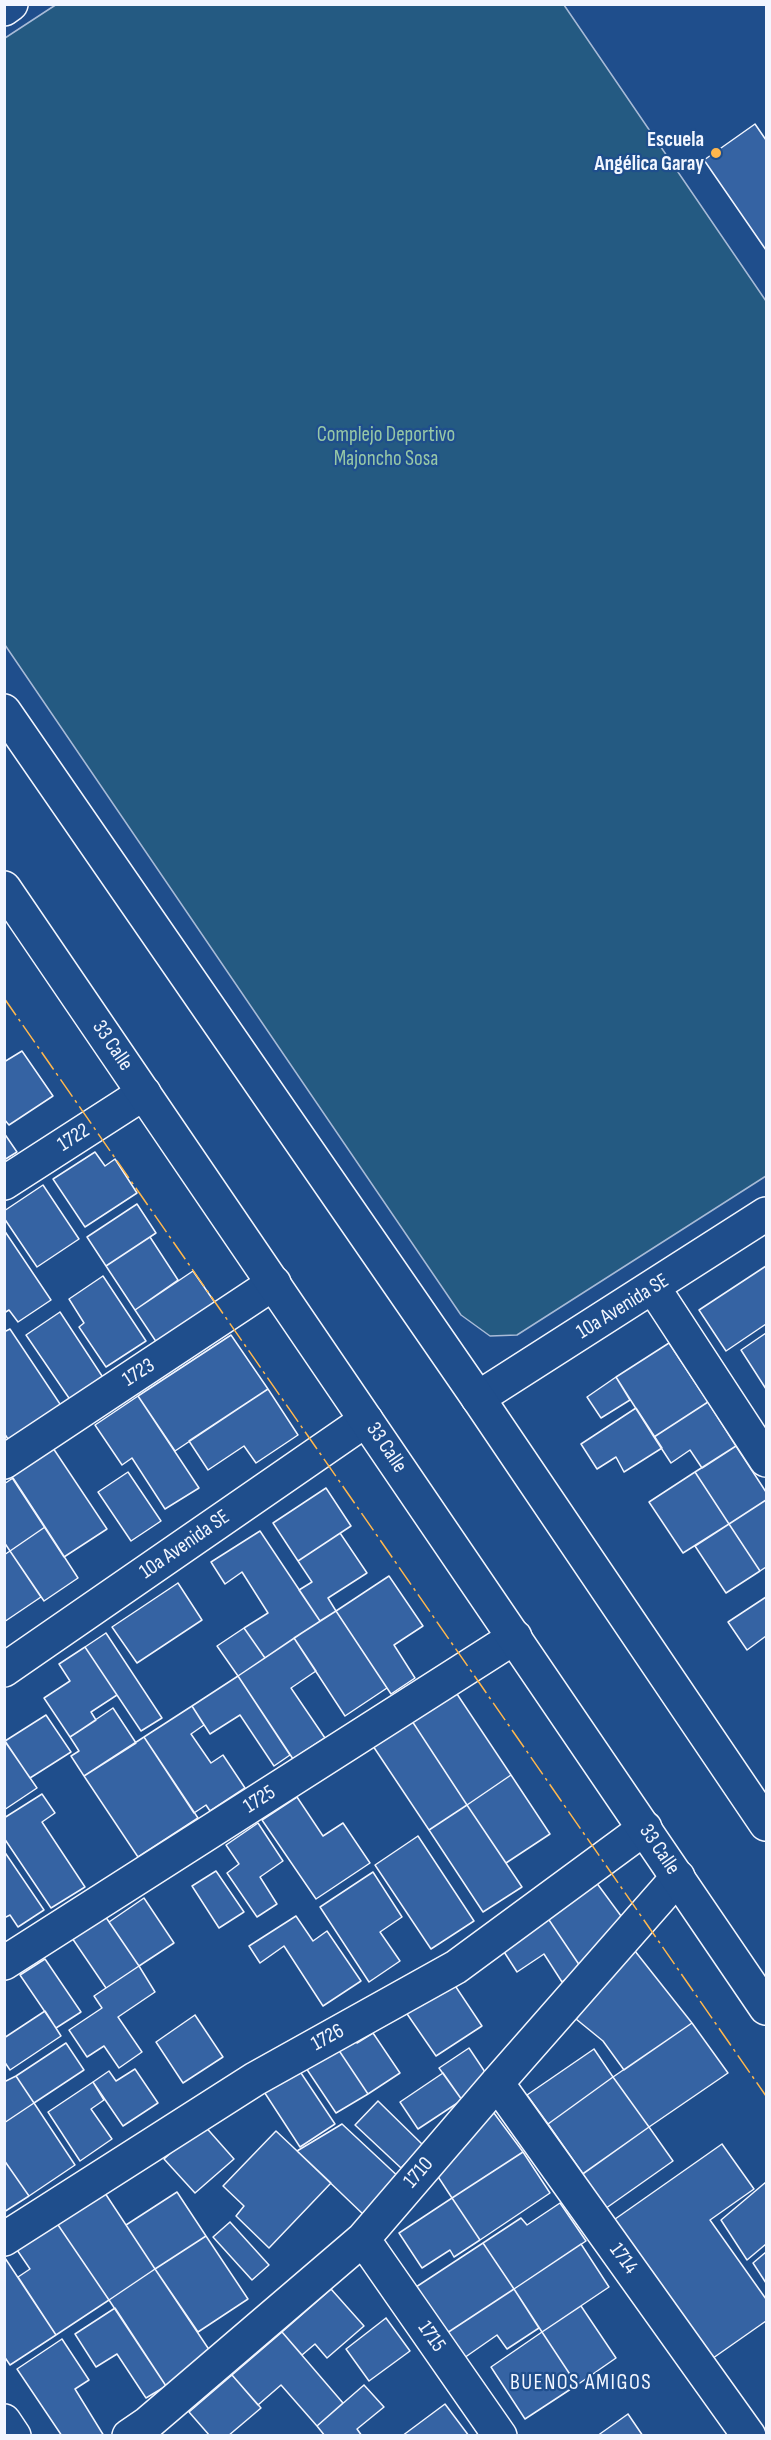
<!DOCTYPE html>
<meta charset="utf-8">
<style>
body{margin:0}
#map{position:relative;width:771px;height:2440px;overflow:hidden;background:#1f4e8c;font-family:"Sofia Sans Condensed",sans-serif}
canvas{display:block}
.frame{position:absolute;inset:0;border:6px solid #f2f6ff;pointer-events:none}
</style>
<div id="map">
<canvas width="771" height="2440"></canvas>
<div class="frame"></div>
</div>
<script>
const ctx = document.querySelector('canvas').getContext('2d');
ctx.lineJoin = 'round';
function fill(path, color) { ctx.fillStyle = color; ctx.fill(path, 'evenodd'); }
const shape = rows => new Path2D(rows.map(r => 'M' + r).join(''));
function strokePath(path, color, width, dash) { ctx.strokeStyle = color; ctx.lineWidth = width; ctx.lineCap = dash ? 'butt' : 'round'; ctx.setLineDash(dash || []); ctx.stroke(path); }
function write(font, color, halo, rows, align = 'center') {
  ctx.font = font + ' "Sofia Sans Condensed",sans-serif'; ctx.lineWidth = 4.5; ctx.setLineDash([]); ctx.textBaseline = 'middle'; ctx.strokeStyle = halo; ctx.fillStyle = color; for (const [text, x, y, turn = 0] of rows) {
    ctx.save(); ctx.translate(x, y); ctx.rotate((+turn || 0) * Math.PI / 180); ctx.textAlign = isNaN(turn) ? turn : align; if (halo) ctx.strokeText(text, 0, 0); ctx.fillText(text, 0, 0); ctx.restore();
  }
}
const green = shape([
 [57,4,564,5,766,301,766,1176,517,1335,490,1336,461,1315,5,645,5,38,57,4]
]);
fill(green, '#245a82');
strokePath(green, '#a8bbd7', 1.5);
const building = shape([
 [755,124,766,140,766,250,704,160,755,124],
 [22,1051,53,1096,9,1125,4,1119,4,1062,22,1051],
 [4,1133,17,1152,4,1160,4,1133],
 [95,1152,105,1166,115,1159,137,1193,85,1227,53,1179,95,1152],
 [43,1185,79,1239,37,1267,4,1218,4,1211,43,1185],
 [137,1204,156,1233,106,1266,87,1237,137,1204],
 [4,1230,51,1300,18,1322,9,1310,4,1313,4,1230],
 [150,1237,178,1280,135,1310,106,1266,150,1237],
 [766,1266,766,1324,726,1351,699,1310,766,1266],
 [193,1271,218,1307,159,1346,135,1310,193,1271],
 [103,1276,146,1341,106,1367,79,1327,84,1323,69,1299,103,1276],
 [60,1312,104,1379,71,1401,26,1335,60,1312],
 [10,1329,62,1407,10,1442,4,1433,4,1332,10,1329],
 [766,1333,766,1389,741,1350,766,1333],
 [231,1335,268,1389,175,1451,138,1396,231,1335],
 [669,1343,708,1402,654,1437,616,1377,669,1343],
 [616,1377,630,1400,601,1418,587,1397,616,1377],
 [268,1389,298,1435,256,1463,244,1446,208,1470,189,1441,268,1389],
 [138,1396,199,1488,165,1509,132,1458,122,1465,95,1425,138,1396],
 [708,1402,736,1446,702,1468,690,1450,671,1463,654,1437,708,1402],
 [636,1408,662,1448,624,1472,616,1457,597,1469,581,1444,636,1408],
 [736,1446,766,1492,766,1500,729,1524,695,1472,736,1446],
 [53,1448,107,1529,64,1557,11,1476,53,1448],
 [128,1472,161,1521,131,1541,98,1492,128,1472],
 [695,1472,729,1524,683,1553,649,1502,695,1472],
 [13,1478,45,1527,10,1551,4,1542,4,1484,13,1478],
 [326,1488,351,1526,298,1561,273,1523,326,1488],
 [766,1500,766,1567,760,1571,729,1524,766,1500],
 [729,1524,760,1571,726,1593,695,1546,729,1524],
 [45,1527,78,1578,44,1601,10,1551,45,1527],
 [260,1531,320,1621,265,1658,244,1628,268,1613,242,1572,225,1584,211,1562,260,1531],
 [340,1533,367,1573,328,1598,336,1611,320,1621,299,1590,312,1582,298,1561,340,1533],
 [10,1551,41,1597,4,1622,4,1555,10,1551],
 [389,1576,423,1626,394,1645,415,1678,391,1694,336,1611,389,1576],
 [178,1583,202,1620,137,1663,112,1627,178,1583],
 [766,1597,766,1636,747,1650,728,1622,766,1597],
 [336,1611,387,1688,345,1716,294,1638,336,1611],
 [244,1628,265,1658,238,1676,217,1646,244,1628],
 [106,1633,162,1718,141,1731,85,1647,106,1633],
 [294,1638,316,1671,291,1688,325,1738,293,1759,238,1676,294,1638],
 [85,1647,117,1695,91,1712,96,1720,70,1737,44,1698,70,1681,59,1664,85,1647],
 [238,1676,290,1755,274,1766,240,1715,210,1734,192,1706,238,1676],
 [455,1691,511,1775,467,1805,412,1721,455,1691],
 [192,1706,204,1725,191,1734,211,1763,223,1755,245,1788,210,1811,206,1805,194,1813,144,1737,192,1706],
 [113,1708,136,1743,84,1776,71,1756,79,1751,70,1737,113,1708],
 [46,1715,71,1752,30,1778,5,1741,46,1715],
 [412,1721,467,1805,429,1830,373,1746,412,1721],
 [144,1737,198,1818,138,1857,84,1776,144,1737],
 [4,1740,37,1788,4,1810,4,1740],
 [511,1775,550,1834,506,1863,467,1805,511,1775],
 [42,1794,55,1813,42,1822,85,1887,51,1908,4,1838,4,1818,42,1794],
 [297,1797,323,1836,343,1823,370,1863,316,1899,262,1820,297,1797],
 [467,1805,522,1887,483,1912,429,1830,467,1805],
 [258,1823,283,1861,260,1877,277,1904,257,1917,227,1873,239,1864,226,1845,258,1823],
 [418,1836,474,1921,431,1949,375,1865,418,1836],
 [4,1851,44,1910,18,1927,10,1915,4,1918,4,1851],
 [216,1871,244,1912,219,1928,192,1886,216,1871],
 [373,1872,402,1917,380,1932,400,1961,369,1982,320,1907,373,1872],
 [593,1878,624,1920,582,1969,545,1914,593,1878],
 [144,1898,174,1943,139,1966,109,1922,144,1898],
 [103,1913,139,1966,106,1988,70,1935,103,1913],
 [545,1914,582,1969,562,1982,544,1954,517,1972,499,1944,545,1914],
 [296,1916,313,1941,327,1931,361,1981,323,2006,284,1946,260,1963,249,1946,296,1916],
 [631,1946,692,2023,624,2070,603,2041,576,2019,631,1946],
 [45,1959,81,2012,56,2028,20,1975,45,1959],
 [139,1966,155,1992,118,2017,142,2052,119,2068,104,2046,87,2057,69,2030,102,2008,94,1996,139,1966],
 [450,1978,482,2026,436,2056,403,2008,450,1978],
 [45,2011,61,2036,10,2070,4,2061,4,2038,45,2011],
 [195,2015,223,2057,183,2083,156,2042,195,2015],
 [692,2023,728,2073,649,2127,613,2077,692,2023],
 [347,2029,357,2043,373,2033,400,2073,368,2094,332,2040,347,2029],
 [332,2040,368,2094,336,2113,300,2059,332,2040],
 [66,2043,84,2070,34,2103,16,2076,66,2043],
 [469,2048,491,2081,462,2100,439,2068,469,2048],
 [594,2049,613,2077,548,2124,527,2095,594,2049],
 [293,2061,335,2124,300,2147,259,2084,293,2061],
 [135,2069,158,2103,123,2126,93,2082,109,2071,116,2081,135,2069],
 [443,2073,462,2100,418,2129,400,2102,443,2073],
 [16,2076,34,2103,4,2123,4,2082,16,2076],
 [613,2077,649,2127,583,2174,548,2124,613,2077],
 [93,2082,104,2100,91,2109,112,2139,80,2161,48,2112,93,2082],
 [378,2101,423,2145,401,2168,355,2125,378,2101],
 [34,2103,75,2165,29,2196,4,2160,4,2123,34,2103],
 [488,2105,523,2152,452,2198,435,2172,488,2105],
 [203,2124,234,2159,195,2193,164,2159,203,2124],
 [342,2124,402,2180,366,2217,297,2151,342,2124],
 [649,2127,673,2161,602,2211,578,2177,649,2127],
 [276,2131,331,2183,269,2248,236,2216,244,2206,223,2186,276,2131],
 [722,2144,754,2189,710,2220,766,2299,766,2321,706,2363,608,2224,722,2144],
 [523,2152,550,2193,480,2240,452,2198,523,2152],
 [4,2160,29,2196,4,2212,4,2160],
 [766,2182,766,2244,747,2260,721,2220,766,2182],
 [101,2187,155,2269,109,2300,54,2219,101,2187],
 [177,2192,206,2236,155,2269,126,2225,177,2192],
 [452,2198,480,2240,454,2257,450,2250,422,2268,399,2233,452,2198],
 [560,2203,586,2241,514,2289,483,2243,521,2218,527,2225,560,2203],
 [54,2219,109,2300,56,2335,18,2277,30,2269,13,2244,54,2219],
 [230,2222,269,2265,252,2280,213,2237,230,2222],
 [206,2236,248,2299,198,2332,155,2269,206,2236],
 [483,2243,514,2289,447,2333,416,2287,483,2243],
 [581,2244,609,2287,542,2332,514,2289,581,2244],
 [766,2252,766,2283,753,2263,766,2252],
 [5,2258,56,2335,10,2365,4,2356,5,2258],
 [155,2269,212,2354,166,2386,109,2300,155,2269],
 [331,2289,364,2326,327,2358,315,2344,302,2355,282,2332,331,2289],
 [514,2289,539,2328,507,2349,497,2335,464,2358,447,2333,514,2289],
 [581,2306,616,2358,577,2385,542,2332,581,2306],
 [115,2308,166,2386,146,2398,117,2354,96,2367,75,2334,115,2308],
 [386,2318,410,2351,369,2381,346,2349,386,2318],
 [282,2332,343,2403,317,2426,281,2385,258,2405,232,2375,282,2332],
 [542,2332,577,2385,525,2419,491,2367,542,2332],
 [62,2339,89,2380,75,2389,104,2436,62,2436,17,2369,62,2339],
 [232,2375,261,2408,228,2436,210,2436,189,2412,232,2375],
 [364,2385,384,2407,357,2429,362,2436,325,2436,317,2426,364,2385],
 [445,2404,469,2436,402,2436,445,2404],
 [628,2414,643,2436,597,2436,628,2414]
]);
fill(building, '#3563a3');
strokePath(building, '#f2f6ff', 1.5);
const minor = shape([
 [4,9,11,4],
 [4,1183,144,1093],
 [653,1287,766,1460],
 [478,1398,766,1214],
 [4,1462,274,1283],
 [4,1670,366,1420],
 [4,1963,515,1637],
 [497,2083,749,2436],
 [4,2239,255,2079,456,1967,645,1828],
 [363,2239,500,2436],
 [4,2421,14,2436],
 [129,2436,148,2423,363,2239,497,2083,678,1877]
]);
const major = shape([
 [4,711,478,1398,766,1824],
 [4,888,766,2008]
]);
strokePath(minor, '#f2f6ff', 36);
strokePath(major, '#f2f6ff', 36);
strokePath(minor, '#1f4e8c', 33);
strokePath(major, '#1f4e8c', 33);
strokePath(shape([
 [4,998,766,2096]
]), '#ffb74d', 1.5, [21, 4.5, 3, 4.5]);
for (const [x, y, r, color] of [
 [716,153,6,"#ffb74d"]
]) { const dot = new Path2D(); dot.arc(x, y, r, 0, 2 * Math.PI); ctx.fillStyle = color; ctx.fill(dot); strokePath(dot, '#1f4e8c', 2); }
write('bold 21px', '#f2f6ff', '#1f4e8c', [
 ["Escuela",704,141],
 ["Angélica Garay",704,165]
], 'right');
write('21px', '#97c8a6', '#1f4e8c', [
 ["Complejo Deportivo",386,436],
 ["Majoncho Sosa",386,460]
]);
write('21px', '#f2f6ff', '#1f4e8c', [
 ["33 Calle",112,1046,56],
 ["1722",74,1138,-33],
 ["10a Avenida SE",623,1307,-32],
 ["1723",139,1373,-33],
 ["33 Calle",386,1448,56],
 ["10a Avenida SE",185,1545,-35],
 ["1725",260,1800,-33],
 ["33 Calle",659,1850,56],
 ["1726",328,2038,-29],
 ["1710",419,2173,-49],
 ["1714",623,2259,54],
 ["1715",431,2337,55]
]);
ctx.letterSpacing = '1.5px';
write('22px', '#f2f6ff', '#1f4e8c', [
 ["BUENOS AMIGOS",581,2383]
]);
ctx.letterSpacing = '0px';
</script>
